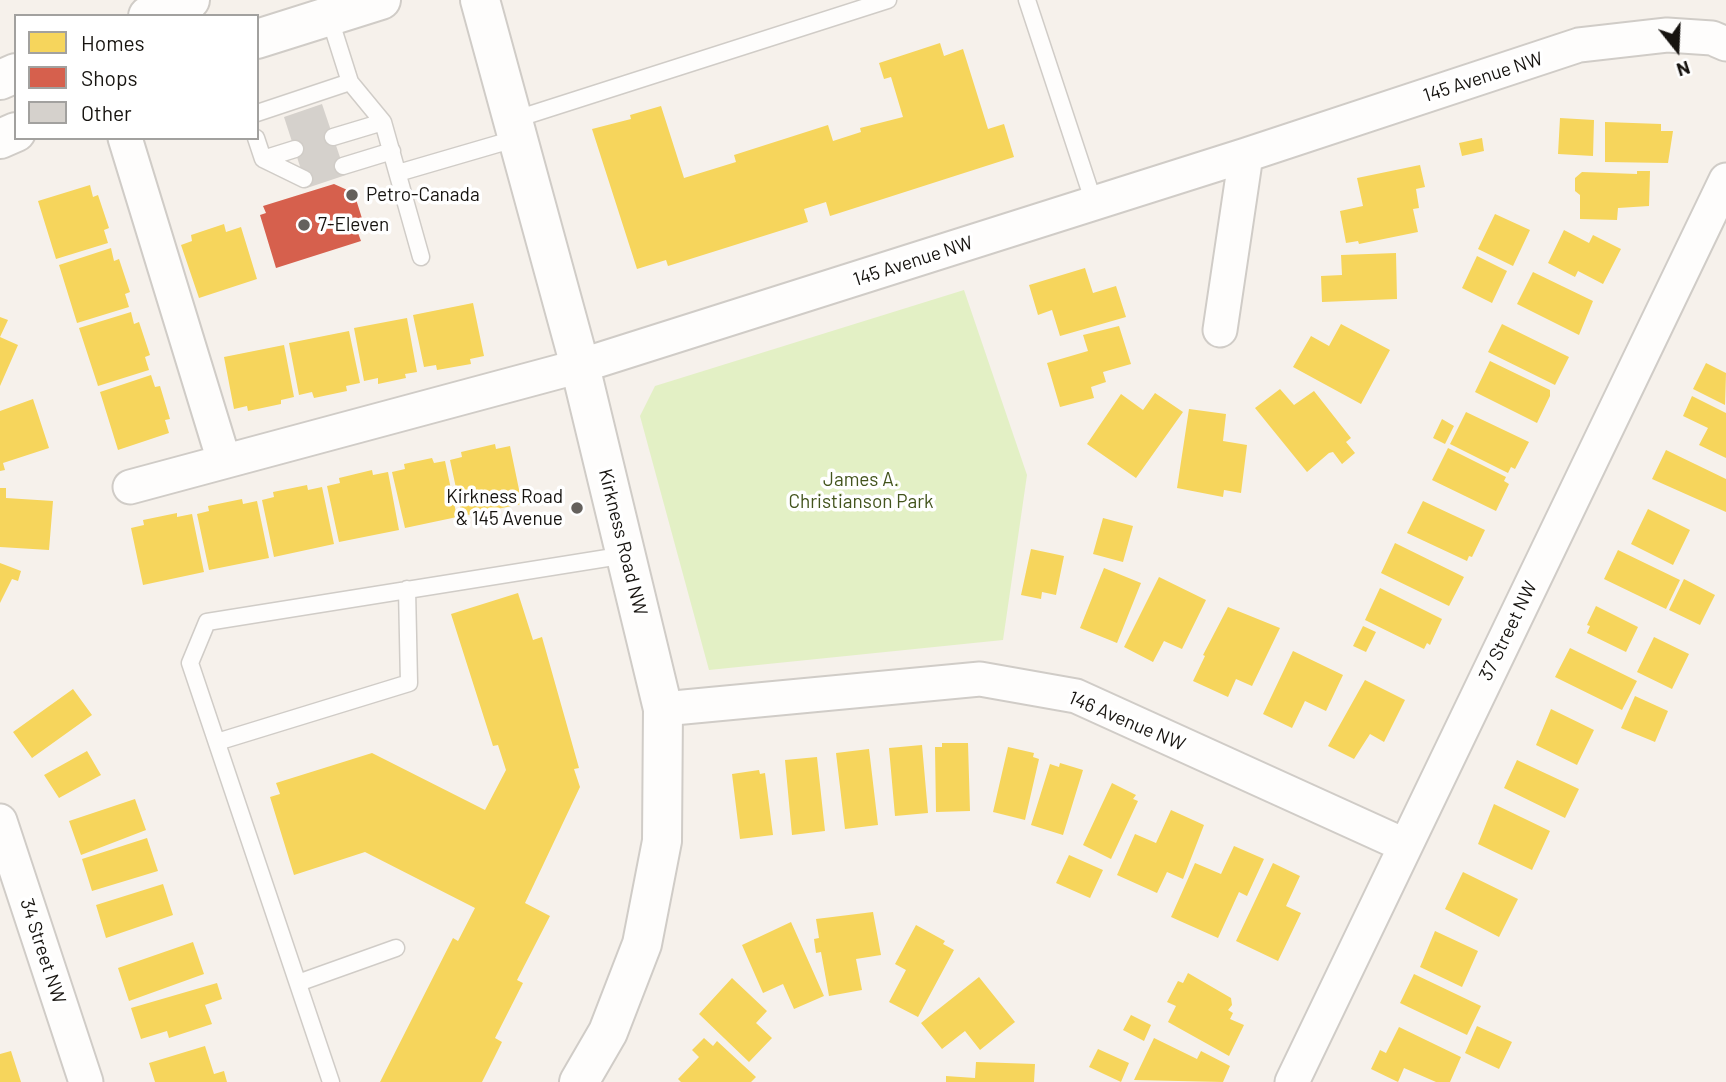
<!DOCTYPE html>
<style>
body{margin:0}
#map{position:relative;width:1726px;height:1082px;overflow:hidden;background:#f6f1eb;font-family:Barlow,sans-serif}
canvas{display:block}
.legend{position:absolute;left:14px;top:14px;width:245px;height:126px;box-sizing:border-box;background:#fff;border:2px solid #a2a19f;margin:0;padding:9px 12px;list-style:none;font-size:21px;color:#171410}
.legend li{display:flex;align-items:center;gap:14px;height:35px}
.legend b{width:35px;border:2px solid #a2a19f}
.north{position:absolute;left:1642px;top:14px;width:70px;height:70px;-webkit-text-stroke:5px #fff;paint-order:stroke;rotate:162deg;font-size:19px;font-weight:700;line-height:28px;text-align:center;color:#171410}
.north::after{content:'';display:block;margin:auto;width:24px;height:32px;background:#171410;clip-path:polygon(50% 0,100% 100%,50% 72%,0 100%)}
</style>
<div id="map">
<canvas width="1726" height="1082"></canvas>
<ul class="legend">
<li><b style="height:19px;background:#f6d55c"></b>Homes</li>
<li><b style="height:19px;background:#d6604d"></b>Shops</li>
<li><b style="height:19px;background:#d5d1cc"></b>Other</li>
</ul>
<div class="north">N</div>
</div>
<script>
const ctx = document.querySelector('canvas').getContext('2d');
ctx.lineJoin = 'round';
function fill(path, color) { ctx.fillStyle = color; ctx.fill(path, 'evenodd'); }
const shape = rows => new Path2D(rows.map(r => 'M' + r).join(''));
function strokePath(path, color, width, dash) { ctx.strokeStyle = color; ctx.lineWidth = width; ctx.lineCap = dash ? 'butt' : 'round'; ctx.setLineDash(dash || []); ctx.stroke(path); }
function write(font, color, halo, rows, align = 'center') {
  ctx.font = font + ' Barlow,sans-serif'; ctx.lineWidth = 7; ctx.setLineDash([]); ctx.textBaseline = 'middle'; ctx.strokeStyle = halo; ctx.fillStyle = color; for (const [text, x, y, turn = 0] of rows) {
    ctx.save(); ctx.translate(x, y); ctx.rotate((+turn || 0) * Math.PI / 180); ctx.textAlign = isNaN(turn) ? turn : align; if (halo) ctx.strokeText(text, 0, 0); ctx.fillText(text, 0, 0); ctx.restore();
  }
}
fill(shape([
 [964,290,1027,475,1003,640,709,670,640,416,655,386]
]), '#e3f0c5');
fill(shape([
 [940,43,944,56,963,49,988,129,1004,124,1014,157,830,216,826,202,804,209,808,222,668,266,666,260,637,269,592,129,631,119,630,115,661,106,684,178,736,162,734,155,828,125,833,141,861,132,860,128,903,117,891,77,884,79,879,63],
 [1560,118,1594,120,1593,156,1558,154],
 [1605,122,1661,124,1661,131,1673,131,1668,163,1605,162],
 [1482,138,1484,151,1462,156,1459,143],
 [1420,165,1425,187,1416,189,1419,208,1413,209,1418,232,1359,244,1358,241,1346,243,1340,211,1363,206,1357,178],
 [1637,171,1650,171,1649,206,1618,208,1617,220,1580,219,1580,195,1575,191,1575,178,1582,172,1637,174],
 [90,185,93,197,98,195,109,228,104,230,108,243,56,259,38,201],
 [1495,214,1530,230,1513,266,1478,249],
 [224,224,226,232,241,227,257,279,199,298,181,245,192,241,191,235],
 [1564,230,1589,243,1593,235,1621,249,1603,284,1578,271,1575,277,1548,263],
 [111,248,114,261,119,259,130,292,125,294,129,307,77,323,59,265],
 [1396,253,1397,299,1322,302,1321,276,1342,275,1341,255],
 [1477,256,1507,271,1492,303,1462,288],
 [1085,268,1093,293,1116,286,1126,317,1060,336,1052,310,1038,315,1029,285],
 [1533,272,1593,301,1579,335,1517,304],
 [473,303,484,356,470,359,471,364,437,370,436,365,424,367,413,315],
 [131,312,134,324,139,322,150,355,145,357,149,370,98,386,79,328],
 [0,317,8,320,0,337,18,345,0,386],
 [407,318,417,372,405,374,406,378,378,384,378,378,364,381,354,328],
 [1341,324,1390,350,1361,404,1293,367,1311,336,1329,346],
 [1502,324,1569,357,1555,385,1488,352],
 [1119,326,1131,364,1103,372,1106,382,1091,387,1094,398,1060,407,1047,363,1088,351,1083,335],
 [349,331,360,383,346,386,347,391,314,398,312,392,299,395,289,343],
 [284,345,294,397,281,400,281,404,248,411,247,406,234,409,224,357],
 [1490,361,1550,390,1550,396,1537,423,1475,392],
 [1706,363,1726,373,1725,405,1693,389],
 [151,375,155,387,160,386,170,419,165,420,169,433,118,450,100,392],
 [1280,389,1294,405,1314,391,1351,438,1346,442,1355,453,1342,464,1333,452,1329,453,1307,472,1255,408],
 [1155,393,1183,412,1136,478,1087,444,1121,394,1143,410],
 [1692,396,1726,413,1726,458,1699,445,1708,428,1683,416],
 [33,399,49,448,3,463,5,470,0,471,0,411],
 [1189,409,1226,414,1223,441,1247,445,1241,493,1224,490,1223,497,1177,488],
 [1466,412,1529,442,1515,469,1511,467,1508,473,1450,444],
 [1442,419,1454,426,1445,444,1433,438],
 [495,444,496,449,510,446,522,504,462,516,450,460,462,457,461,452],
 [1448,448,1506,477,1504,481,1509,484,1496,511,1432,480],
 [1666,450,1726,479,1726,512,1652,479],
 [432,458,434,463,445,461,457,517,405,528,392,472,405,469,404,464],
 [372,470,373,475,388,472,399,530,339,542,327,486,340,483,339,478],
 [307,485,308,490,322,487,334,544,274,557,262,500,274,497,273,492],
 [0,488,6,488,6,498,53,501,49,550,0,547],
 [242,499,243,504,257,501,269,558,209,570,197,514,209,511,208,506],
 [1423,501,1485,530,1472,557,1469,556,1467,561,1407,533],
 [1648,509,1690,530,1673,565,1631,544],
 [177,513,177,517,192,514,204,572,143,585,131,528,144,525,143,520],
 [1103,518,1133,526,1123,562,1093,554],
 [1395,543,1464,577,1449,606,1381,573],
 [1031,549,1064,556,1056,595,1042,592,1041,599,1021,595],
 [1618,550,1680,580,1666,609,1604,579],
 [0,563,21,571,18,581,12,579,0,603],
 [1104,568,1141,583,1117,643,1080,628],
 [1159,577,1206,600,1182,649,1164,641,1153,662,1124,647],
 [1684,579,1715,595,1700,625,1669,610],
 [1380,588,1442,619,1430,645,1427,643,1424,649,1365,620],
 [518,593,533,640,542,637,579,768,574,769,580,787,525,903,550,916,517,980,523,983,495,1038,502,1042,482,1082,380,1082,453,938,458,941,475,908,365,852,294,875,270,797,280,794,276,783,372,753,485,810,506,770,498,745,493,746,451,614],
 [1596,606,1638,627,1626,652,1587,633,1590,626,1587,625],
 [1228,607,1280,628,1252,686,1236,679,1228,697,1193,681,1205,656,1203,655],
 [1363,626,1376,632,1366,652,1353,646],
 [1654,637,1689,654,1672,689,1637,672],
 [1570,648,1637,681,1622,710,1555,677],
 [1293,651,1343,675,1326,711,1305,701,1292,728,1263,714],
 [1365,680,1405,700,1384,742,1370,734,1354,759,1328,746],
 [73,689,92,715,32,758,13,732],
 [1635,696,1668,711,1655,742,1621,728],
 [1551,709,1594,730,1577,765,1536,745],
 [942,743,968,743,970,811,936,812,935,747,942,747],
 [922,745,928,813,895,816,889,748],
 [1008,747,1034,753,1033,757,1039,759,1025,820,993,812],
 [869,749,878,825,845,829,836,753],
 [87,751,101,775,59,798,44,775],
 [817,757,825,831,792,835,785,760],
 [1517,760,1579,789,1565,818,1504,788],
 [1060,763,1083,770,1063,835,1031,825,1050,764,1059,767],
 [759,770,760,774,765,773,773,835,740,839,732,774],
 [1112,783,1136,795,1133,799,1138,801,1111,859,1083,845],
 [135,799,146,830,81,855,69,821],
 [1494,804,1550,831,1532,870,1478,844],
 [1171,810,1204,825,1183,879,1167,872,1157,893,1117,875,1135,834,1156,843],
 [147,838,158,871,92,891,82,859],
 [1234,846,1264,859,1247,896,1239,892,1218,938,1171,917,1195,863,1221,874],
 [1069,855,1103,870,1090,898,1056,883],
 [1273,863,1300,876,1286,906,1301,913,1278,961,1236,941],
 [1463,872,1518,899,1499,937,1445,909],
 [163,884,173,915,106,938,96,905],
 [873,912,881,955,856,959,862,990,829,996,821,952,816,953,814,939,819,938,816,919],
 [791,922,824,996,794,1009,783,984,763,993,742,945],
 [916,925,945,941,943,944,954,950,918,1017,889,1002,906,970,895,964],
 [1435,931,1478,951,1462,987,1420,967],
 [193,942,204,974,129,1001,118,968],
 [1188,973,1231,998,1232,1005,1228,1010,1233,1013,1230,1019,1244,1025,1229,1056,1168,1022,1176,1006,1167,1002,1178,981,1183,983],
 [1414,974,1481,1006,1467,1035,1400,1003],
 [979,977,1015,1022,980,1050,965,1031,942,1049,921,1023],
 [732,978,767,1011,756,1023,772,1038,749,1062,699,1014],
 [217,983,222,999,205,1005,212,1024,169,1038,167,1031,141,1039,131,1008],
 [1131,1015,1151,1025,1144,1041,1123,1030],
 [1477,1026,1512,1042,1499,1069,1465,1053],
 [1399,1027,1461,1057,1450,1082,1436,1082,1404,1068,1398,1082,1371,1069,1380,1050,1386,1053],
 [704,1038,713,1046,717,1041,756,1077,751,1082,681,1082,678,1079,699,1057,692,1050],
 [1154,1038,1197,1059,1201,1051,1230,1066,1223,1082,1134,1080],
 [205,1046,214,1074,224,1071,227,1082,155,1082,149,1063],
 [1098,1049,1129,1063,1121,1082,1089,1067],
 [11,1051,21,1082,0,1082,0,1054],
 [976,1062,1035,1064,1034,1082,946,1082,946,1076,975,1078]
]), '#f6d55c');
fill(shape([
 [334,184,354,193,366,231,358,233,361,241,276,268,260,215,266,213,263,206]
]), '#d6604d');
fill(shape([
 [322,104,346,175,307,188,284,117]
]), '#d5d1cc');
const service = shape([
 [1027,0,1094,203],
 [350,82,383,122],
 [257,113,350,82,329,16],
 [513,120,888,0],
 [333,137,383,122,421,257],
 [256,138,263,159,295,149],
 [263,159,304,179],
 [343,166,392,151],
 [398,173,518,138],
 [217,742,409,683,407,589],
 [298,983,396,948],
 [331,1082,190,663,207,622,626,555]
]);
const minor = shape([
 [125,138,224,461],
 [1220,330,1246,155],
 [130,487,580,366,1246,155,1579,45,1667,35,1712,38,1726,44],
 [663,709,980,679,1076,696,1404,845],
 [0,821,86,1082],
 [1292,1082,1726,180]
]);
const tertiary = shape([
 [480,0,580,366,663,709,662,841,642,944,608,1032,579,1082]
]);
const secondary = shape([
 [148,16,190,0],
 [257,39,381,0],
 [0,80,16,73],
 [0,139,16,132]
]);
strokePath(service, '#d0ccc7', 19);
strokePath(minor, '#d0ccc7', 37);
strokePath(tertiary, '#d0ccc7', 42);
strokePath(secondary, '#d0ccc7', 42);
strokePath(service, '#fefdfc', 16);
strokePath(minor, '#fefdfc', 33);
strokePath(tertiary, '#fefdfc', 38);
strokePath(secondary, '#fefdfc', 38);
for (const [x, y, r, color] of [
 [352,195,7,"#65615d"],
 [304,225,7,"#65615d"],
 [577,508,7,"#65615d"]
]) { const dot = new Path2D(); dot.arc(x, y, r, 0, 2 * Math.PI); ctx.fillStyle = color; ctx.fill(dot); strokePath(dot, '#fff', 2.5); }
write('19px', '#171410', '#fff', [
 ["145 Avenue NW",1483,77,-18],
 ["145 Avenue NW",913,261,-18],
 ["Kirkness Road NW",623,542,76],
 ["37 Street NW",1508,631,-64],
 ["146 Avenue NW",1127,721,23],
 ["34 Street NW",43,951,72]
]);
write('19px', '#171410', '#fff', [
 ["Petro-Canada",366,195],
 ["7-Eleven",318,225],
 ["Kirkness Road",563,497,"right"],
 ["& 145 Avenue",563,519,"right"]
], 'left');
write('19px', '#43541d', '#fff', [
 ["James A.",861,480],
 ["Christianson Park",861,502]
]);
</script>
